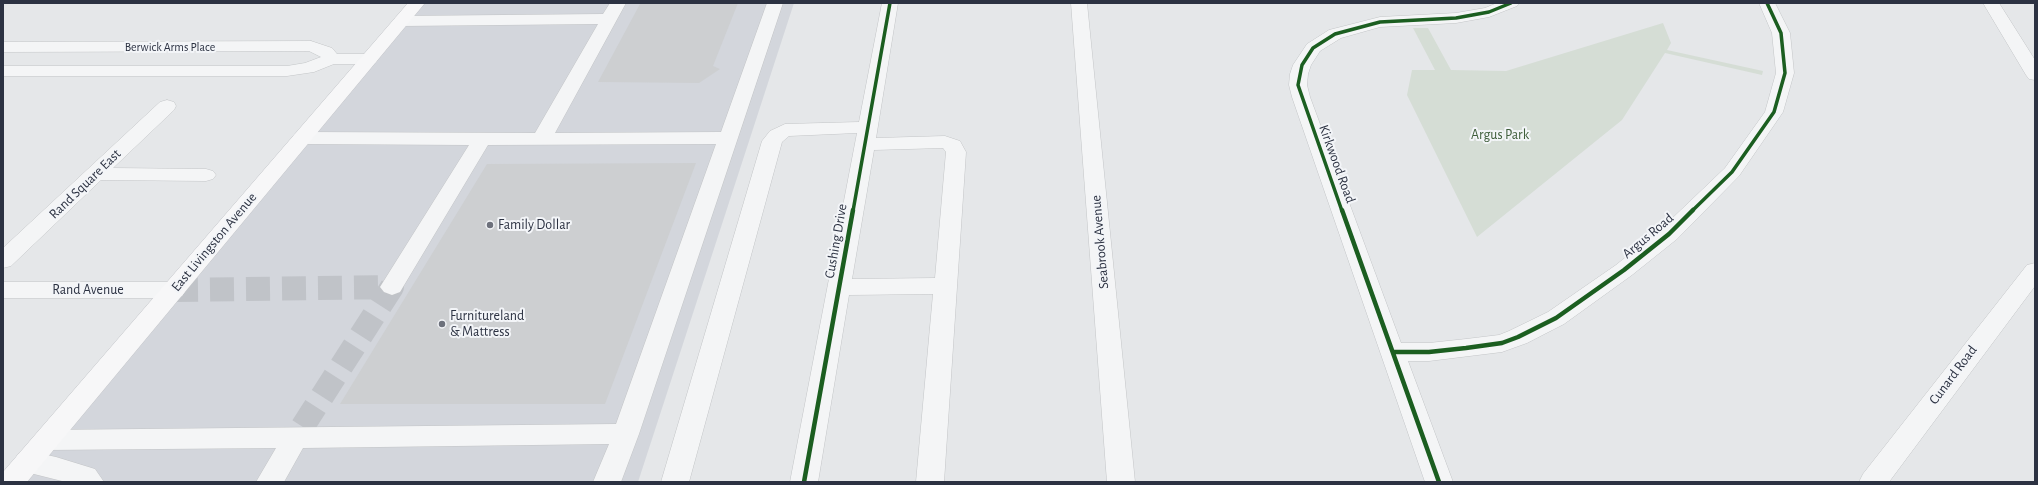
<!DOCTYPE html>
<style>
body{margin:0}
#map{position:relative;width:2038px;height:485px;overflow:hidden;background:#e5e7e9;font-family:"Alegreya Sans",sans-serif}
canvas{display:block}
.frame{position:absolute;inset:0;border:4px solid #2c3242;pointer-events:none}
</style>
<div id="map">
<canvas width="2038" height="485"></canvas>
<div class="frame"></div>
</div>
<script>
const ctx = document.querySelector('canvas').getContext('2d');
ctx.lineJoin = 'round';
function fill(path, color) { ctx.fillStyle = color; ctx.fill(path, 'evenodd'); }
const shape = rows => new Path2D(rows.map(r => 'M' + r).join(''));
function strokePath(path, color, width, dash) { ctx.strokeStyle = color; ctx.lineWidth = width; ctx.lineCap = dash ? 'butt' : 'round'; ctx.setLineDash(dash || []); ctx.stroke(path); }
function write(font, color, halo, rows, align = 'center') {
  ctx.font = font + ' "Alegreya Sans",sans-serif'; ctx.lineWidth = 4; ctx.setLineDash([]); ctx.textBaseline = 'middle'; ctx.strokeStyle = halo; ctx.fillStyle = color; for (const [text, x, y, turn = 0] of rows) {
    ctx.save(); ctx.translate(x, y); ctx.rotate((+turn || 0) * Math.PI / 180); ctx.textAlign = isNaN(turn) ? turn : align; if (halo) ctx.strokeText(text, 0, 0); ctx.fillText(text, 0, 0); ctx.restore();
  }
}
fill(shape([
 [417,3,794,3,638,482,9,482]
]), '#d3d6dc');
fill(shape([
 [1663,23,1671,43,1667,50,1763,71,1762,75,1665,53,1622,120,1477,237,1407,95,1412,70,1435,70,1413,28,1428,28,1451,70,1506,71]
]), '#d5ddd5');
fill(shape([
 [644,3,738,3,713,66,720,69,699,83,598,82,640,4],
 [696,163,605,404,340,404,487,164]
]), '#cdcfd1');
strokePath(shape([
 [174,290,392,287,296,437]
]), '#c0c3c8', 24, [24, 12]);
const minor = shape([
 [610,3,626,3,555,133,721,132,767,3,783,3,639,434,621,482,593,482,609,444,303,448,284,482,256,482,276,448,46,450,37,447,33,440,37,433,46,430,616,424,716,144,488,145,400,292,392,295,384,292,380,287,469,145,302,144,295,142,292,138,295,134,302,132,535,133,598,24,402,26,396,25,394,21,396,17,402,16,603,14,610,3],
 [882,3,898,3,876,138,945,136,960,141,966,152,944,482,916,482,933,294,849,295,818,482,790,482,857,133,789,136,782,142,689,482,661,482,762,141,770,131,785,124,859,122,882,3],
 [943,148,946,152,935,278,852,279,874,150,943,148],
 [1071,3,1087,3,1135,482,1107,482,1071,3],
 [1497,3,1519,3,1517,6,1489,17,1456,23,1380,27,1341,38,1320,51,1311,65,1308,74,1307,85,1310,97,1401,343,1429,343,1466,339,1499,335,1509,331,1548,312,1616,265,1661,229,1725,168,1765,112,1776,73,1772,33,1759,3,1775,3,1790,33,1794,73,1783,112,1739,176,1677,239,1632,275,1564,324,1527,343,1502,352,1429,361,1408,361,1453,482,1425,482,1292,97,1289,85,1290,74,1293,65,1307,44,1329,30,1380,17,1456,13,1485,8,1497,3],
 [1983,3,1999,3,2035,60,2035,80,2029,79,2026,75,1983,3],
 [311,41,332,48,337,54,369,54,375,55,378,59,375,63,369,64,334,64,314,72,287,76,3,76,3,66,287,66,305,63,321,57,309,51,3,52,3,42,311,41],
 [167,100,174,102,176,106,174,110,113,168,206,169,213,171,216,175,213,179,206,181,101,180,11,266,3,268,3,248,160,102,167,100],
 [2035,263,2035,286,1889,482,1859,482,1863,474,2027,265,2035,263],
 [3,282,174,282,182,284,186,290,182,296,174,298,3,298,3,282],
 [28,451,56,457,95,469,104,482,66,482,18,470,14,462,18,454,28,451]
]);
const major = shape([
 [408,3,425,3,27,482,3,482,3,472,408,3]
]);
strokePath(minor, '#c3c5c7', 1);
strokePath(major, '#c1c3c7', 1);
fill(minor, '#f4f5f6');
fill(major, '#f7f7f8');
strokePath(shape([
 [853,211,890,3],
 [1342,211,1298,85,1302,65,1313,48,1335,34,1380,22,1456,18,1489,12,1511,3],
 [1692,211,1732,172,1774,112,1785,73,1781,33,1767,3]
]), '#1b5e20', 3.5);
strokePath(shape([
 [1342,210,1439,482],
 [1393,352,1429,352,1466,348,1502,343,1518,337,1556,318,1624,270,1669,234,1693,210],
 [804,482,853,210]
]), '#1b5e20', 4.5);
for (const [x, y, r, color] of [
 [490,225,4,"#6d717c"],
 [442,324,4,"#6d717c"]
]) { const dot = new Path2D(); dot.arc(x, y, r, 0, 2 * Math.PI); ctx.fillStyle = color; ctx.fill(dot); strokePath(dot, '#f3f5f8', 1.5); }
write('12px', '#2c3242', '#f3f5f8', [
 ["Berwick Arms Place",170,47]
]);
write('14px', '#3e5d3a', '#f3f5f8', [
 ["Argus Park",1500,135]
]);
write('14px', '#2c3242', '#f3f5f8', [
 ["Kirkwood Road",1337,164,70],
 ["Rand Square East",85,184,-44],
 ["Argus Road",1648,236,-40],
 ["Cushing Drive",836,241,-80],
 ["East Livingston Avenue",214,242,-50],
 ["Seabrook Avenue",1100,242,-95],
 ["Rand Avenue",88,290],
 ["Cunard Road",1953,375,-53]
]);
write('14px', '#2c3242', '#f3f5f8', [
 ["Family Dollar",498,225],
 ["Furnitureland",450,316],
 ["& Mattress",450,332]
], 'left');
</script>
